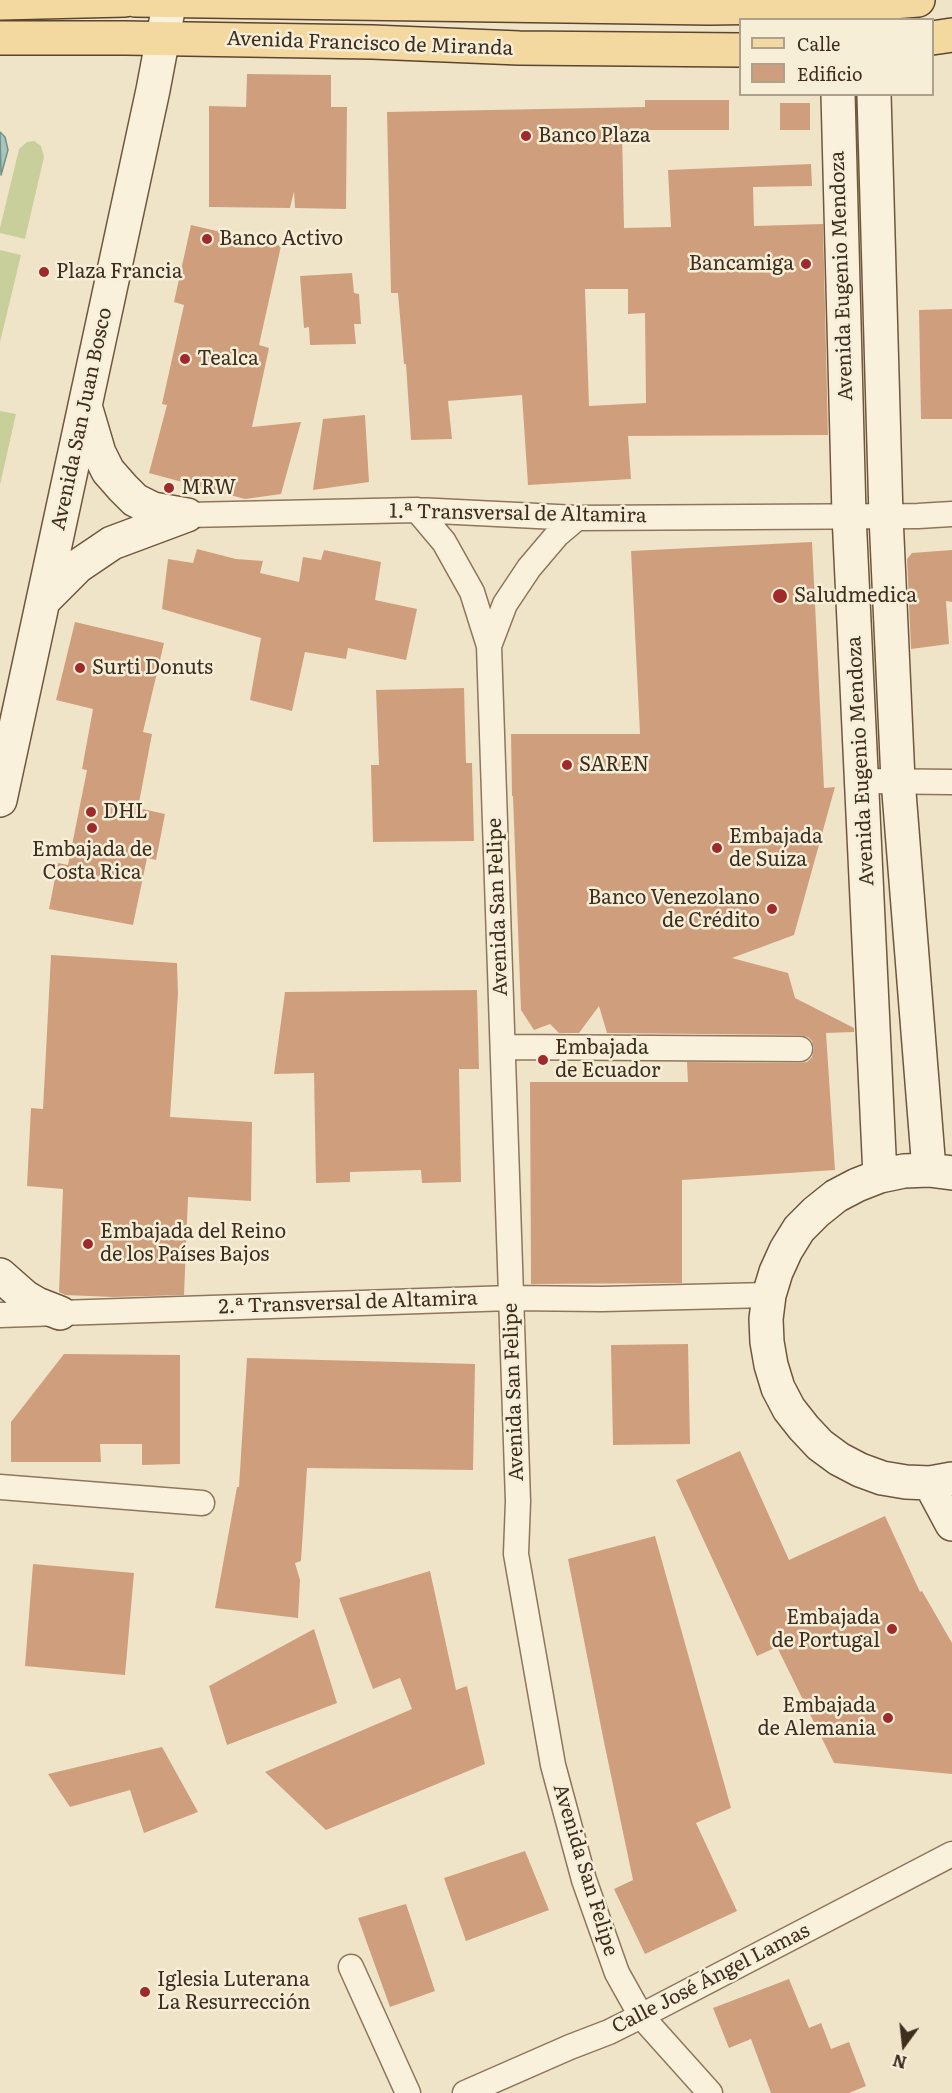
<!DOCTYPE html>
<meta charset="utf-8">
<style>
body{margin:0}
#map{position:relative;width:952px;height:2093px;overflow:hidden;background:#f0e4c8;font-family:Literata,serif}
canvas{display:block}
.legend{position:absolute;left:739px;top:18px;width:195px;height:78px;box-sizing:border-box;background:#f7eed8;border:2px solid #ada18e;margin:0;padding:8px 10px;list-style:none;font-size:18px;color:#3d2e20}
.legend li{display:flex;align-items:center;gap:12px;height:30px}
.legend b{width:30px;border:2px solid #ada18e}
.north{position:absolute;left:874px;top:2015px;width:60px;height:60px;-webkit-text-stroke:4px #f7eed8;paint-order:stroke;rotate:195deg;font-size:16px;font-weight:700;line-height:24px;text-align:center;color:#3d2e20}
.north::after{content:'';display:block;margin:auto;width:21px;height:27px;background:#3d2e20;clip-path:polygon(50% 0,100% 100%,50% 72%,0 100%)}
</style>
<div id="map">
<canvas width="952" height="2093"></canvas>
<ul class="legend">
<li><b style="height:8px;background:#f3d9a0"></b>Calle</li>
<li><b style="height:16px;background:#cf9f7d"></b>Edificio</li>
</ul>
<div class="north">N</div>
</div>
<script>
const ctx = document.querySelector('canvas').getContext('2d');
ctx.lineJoin = 'round';
function fill(path, color) { ctx.fillStyle = color; ctx.fill(path, 'evenodd'); }
const shape = rows => new Path2D(rows.map(r => 'M' + r).join(''));
function strokePath(path, color, width, dash) { ctx.strokeStyle = color; ctx.lineWidth = width; ctx.lineCap = dash ? 'butt' : 'round'; ctx.setLineDash(dash || []); ctx.stroke(path); }
function write(font, color, halo, rows, align = 'center') {
  ctx.font = font + ' Literata,serif'; ctx.lineWidth = 5; ctx.setLineDash([]); ctx.textBaseline = 'middle'; ctx.strokeStyle = halo; ctx.fillStyle = color; for (const [text, x, y, turn = 0] of rows) {
    ctx.save(); ctx.translate(x, y); ctx.rotate((+turn || 0) * Math.PI / 180); ctx.textAlign = isNaN(turn) ? turn : align; if (halo) ctx.strokeText(text, 0, 0); ctx.fillText(text, 0, 0); ctx.restore();
  }
}
fill(shape([
 [34,141,41,146,44,157,25,239,0,233,0,228,19,149,27,142],
 [0,250,21,255,0,342],
 [0,411,16,414,0,485]
]), '#c9cf9b');
const water = shape([
 [0,132,5,137,8,150,1,175,0,132]
]);
fill(water, '#a9c4bc');
strokePath(water, '#6f938a', 1.5);
fill(shape([
 [247,74,331,75,331,107,347,107,346,209,295,208,294,191,290,208,209,207,209,106,246,107],
 [645,100,729,100,729,130,622,130,624,228,671,227,668,170,811,164,812,186,753,187,754,226,823,224,828,435,628,436,631,479,528,485,522,395,448,401,452,439,411,440,406,364,404,364,398,293,391,293,387,112,645,107],
 [585,289,628,289,628,314,645,313,646,403,589,406],
 [780,103,810,103,810,130,780,130],
 [191,225,281,246,259,345,269,348,252,427,301,422,281,494,245,499,149,473,167,405,162,404,184,305,174,302],
 [352,273,354,293,359,294,361,324,354,324,356,344,310,345,309,327,304,328,300,276],
 [952,309,952,419,921,419,919,310],
 [365,415,369,482,313,490,323,419],
 [812,542,824,788,835,787,794,935,732,958,788,973,795,998,854,1028,854,1032,826,1033,835,1170,682,1180,682,1283,531,1284,530,1082,688,1082,687,1062,800,1063,807,1062,812,1057,814,1049,812,1041,808,1037,800,1035,607,1033,599,1006,579,1033,559,1033,550,1024,534,1030,521,1010,513,796,512,796,511,734,640,734,631,551],
 [197,549,236,559,263,561,260,573,299,582,303,557,321,560,324,550,381,562,375,600,417,609,406,660,348,648,346,659,305,652,292,711,250,700,261,638,162,609,168,559,193,563],
 [952,550,952,602,946,601,949,644,911,649,907,559,912,553],
 [75,622,164,643,143,732,152,734,138,808,165,814,156,860,147,858,133,925,49,909,58,863,68,865,87,770,82,769,93,709,56,700],
 [464,688,466,763,472,763,474,841,373,842,371,765,379,765,376,690],
 [51,955,177,963,178,994,170,1117,252,1122,251,1201,188,1197,184,1295,113,1297,65,1295,59,1292,63,1189,27,1186,31,1108,43,1109],
 [477,990,479,1069,459,1069,461,1182,422,1183,421,1170,350,1172,350,1182,316,1183,314,1073,274,1074,285,992],
 [688,1344,690,1444,613,1445,611,1345],
 [64,1354,180,1355,180,1464,142,1465,142,1444,100,1444,101,1462,11,1462,11,1422],
 [247,1358,475,1364,473,1470,307,1468,301,1561,295,1563,300,1580,298,1618,215,1608,237,1487,239,1487],
 [740,1451,789,1560,885,1516,920,1592,922,1591,952,1643,952,1774,834,1763,777,1647,757,1656,676,1480],
 [655,1536,731,1808,696,1823,737,1911,645,1954,614,1889,633,1880,604,1742,568,1559],
 [33,1564,134,1573,125,1675,25,1666],
 [430,1571,456,1690,467,1686,485,1764,326,1830,265,1772,412,1709,400,1678,373,1689,339,1598],
 [314,1629,337,1703,227,1745,209,1686],
 [162,1747,198,1812,144,1833,130,1790,70,1807,48,1774],
 [525,1851,549,1910,466,1941,444,1878],
 [406,1904,435,1991,390,2007,358,1918],
 [789,1979,809,2028,821,2023,831,2049,849,2042,866,2086,849,2093,771,2093,751,2039,729,2048,713,2008]
]), '#cf9f7d');
const street = shape([
 [417,510,444,542,472,592,489,646,518,1501,516,1554,553,1765,584,1880,617,1973,641,2016,710,2093],
 [187,515,417,510,577,518,918,516,952,514],
 [489,646,505,604,529,568,557,535,577,518],
 [861,781,952,782],
 [503,1047,800,1049],
 [0,1315,511,1298,602,1299,769,1295],
 [0,1487,202,1503],
 [351,1967,408,2093],
 [465,2093,570,2047,609,2032,641,2016,952,1854]
]);
const secondary = shape([
 [838,94,849,515,880,1176],
 [874,94,886,516,898,780,929,1170],
 [86,409,99,453,108,471,123,488,135,500,153,509,187,515],
 [44,600,78,566,112,543,187,515],
 [0,800,153,90,170,0],
 [952,1173,929,1170,904,1171,880,1176,857,1185,836,1196,816,1212,799,1229,786,1250,776,1272,769,1295,766,1319,767,1342,771,1365,778,1388,789,1409,804,1428,820,1445,839,1459,860,1470,882,1478,906,1482,930,1483,952,1479],
 [0,1275,25,1297,37,1304,60,1313],
 [930,1483,952,1524]
]);
const primary = shape([
 [135,0,710,8,840,6,918,0],
 [0,3,125,0],
 [0,38,125,38,372,42,519,48,740,50],
 [932,38,952,35]
]);
strokePath(street, '#8d765c', 27);
strokePath(secondary, '#6f573f', 36);
strokePath(primary, '#5b4430', 36);
strokePath(street, '#faf1dc', 24);
strokePath(secondary, '#faf1dc', 33);
strokePath(primary, '#f3d9a0', 33);
for (const [x, y, r, color] of [
 [526,136,6,"#9e2a2b"],
 [207,239,6,"#9e2a2b"],
 [806,264,6,"#9e2a2b"],
 [44,272,6,"#9e2a2b"],
 [185,359,6,"#9e2a2b"],
 [169,488,6,"#9e2a2b"],
 [780,596,8,"#9e2a2b"],
 [80,668,6,"#9e2a2b"],
 [567,765,6,"#9e2a2b"],
 [91,812,6,"#9e2a2b"],
 [92,828,6,"#9e2a2b"],
 [717,848,6,"#9e2a2b"],
 [772,909,6,"#9e2a2b"],
 [543,1060,6,"#9e2a2b"],
 [88,1244,6,"#9e2a2b"],
 [892,1629,6,"#9e2a2b"],
 [888,1718,6,"#9e2a2b"],
 [145,1992,6,"#9e2a2b"]
]) { const dot = new Path2D(); dot.arc(x, y, r, 0, 2 * Math.PI); ctx.fillStyle = color; ctx.fill(dot); strokePath(dot, '#f7eed8', 2); }
write('20px', '#3d2e20', '#f7eed8', [
 ["Avenida Francisco de Miranda",370,44,2],
 ["Avenida Eugenio Mendoza",842,276,-92],
 ["Avenida San Juan Bosco",82,419,-78],
 ["1.ª Transversal de Altamira",518,514,1],
 ["Avenida Eugenio Mendoza",861,761,-93],
 ["Avenida San Felipe",498,907,-92],
 ["2.ª Transversal de Altamira",348,1303,-2],
 ["Avenida San Felipe",514,1392,-92],
 ["Avenida San Felipe",585,1870,73],
 ["Calle José Ángel Lamas",711,1979,-27]
]);
write('20px', '#3d2e20', '#f7eed8', [
 ["Banco Plaza",538,136],
 ["Banco Activo",219,239],
 ["Bancamiga",794,264,"right"],
 ["Plaza Francia",56,272],
 ["Tealca",197,359],
 ["MRW",181,488],
 ["Saludmedica",794,596],
 ["Surti Donuts",92,668],
 ["SAREN",579,765],
 ["DHL",103,812],
 ["Embajada",729,837],
 ["de Suiza",729,860],
 ["Embajada de",92,850,"center"],
 ["Costa Rica",92,873,"center"],
 ["Banco Venezolano",760,898,"right"],
 ["de Crédito",760,921,"right"],
 ["Embajada",555,1048],
 ["de Ecuador",555,1071],
 ["Embajada del Reino",100,1232],
 ["de los Países Bajos",100,1255],
 ["Embajada",880,1618,"right"],
 ["de Portugal",880,1641,"right"],
 ["Embajada",876,1706,"right"],
 ["de Alemania",876,1729,"right"],
 ["Iglesia Luterana",157,1980],
 ["La Resurrección",157,2003]
], 'left');
</script>
